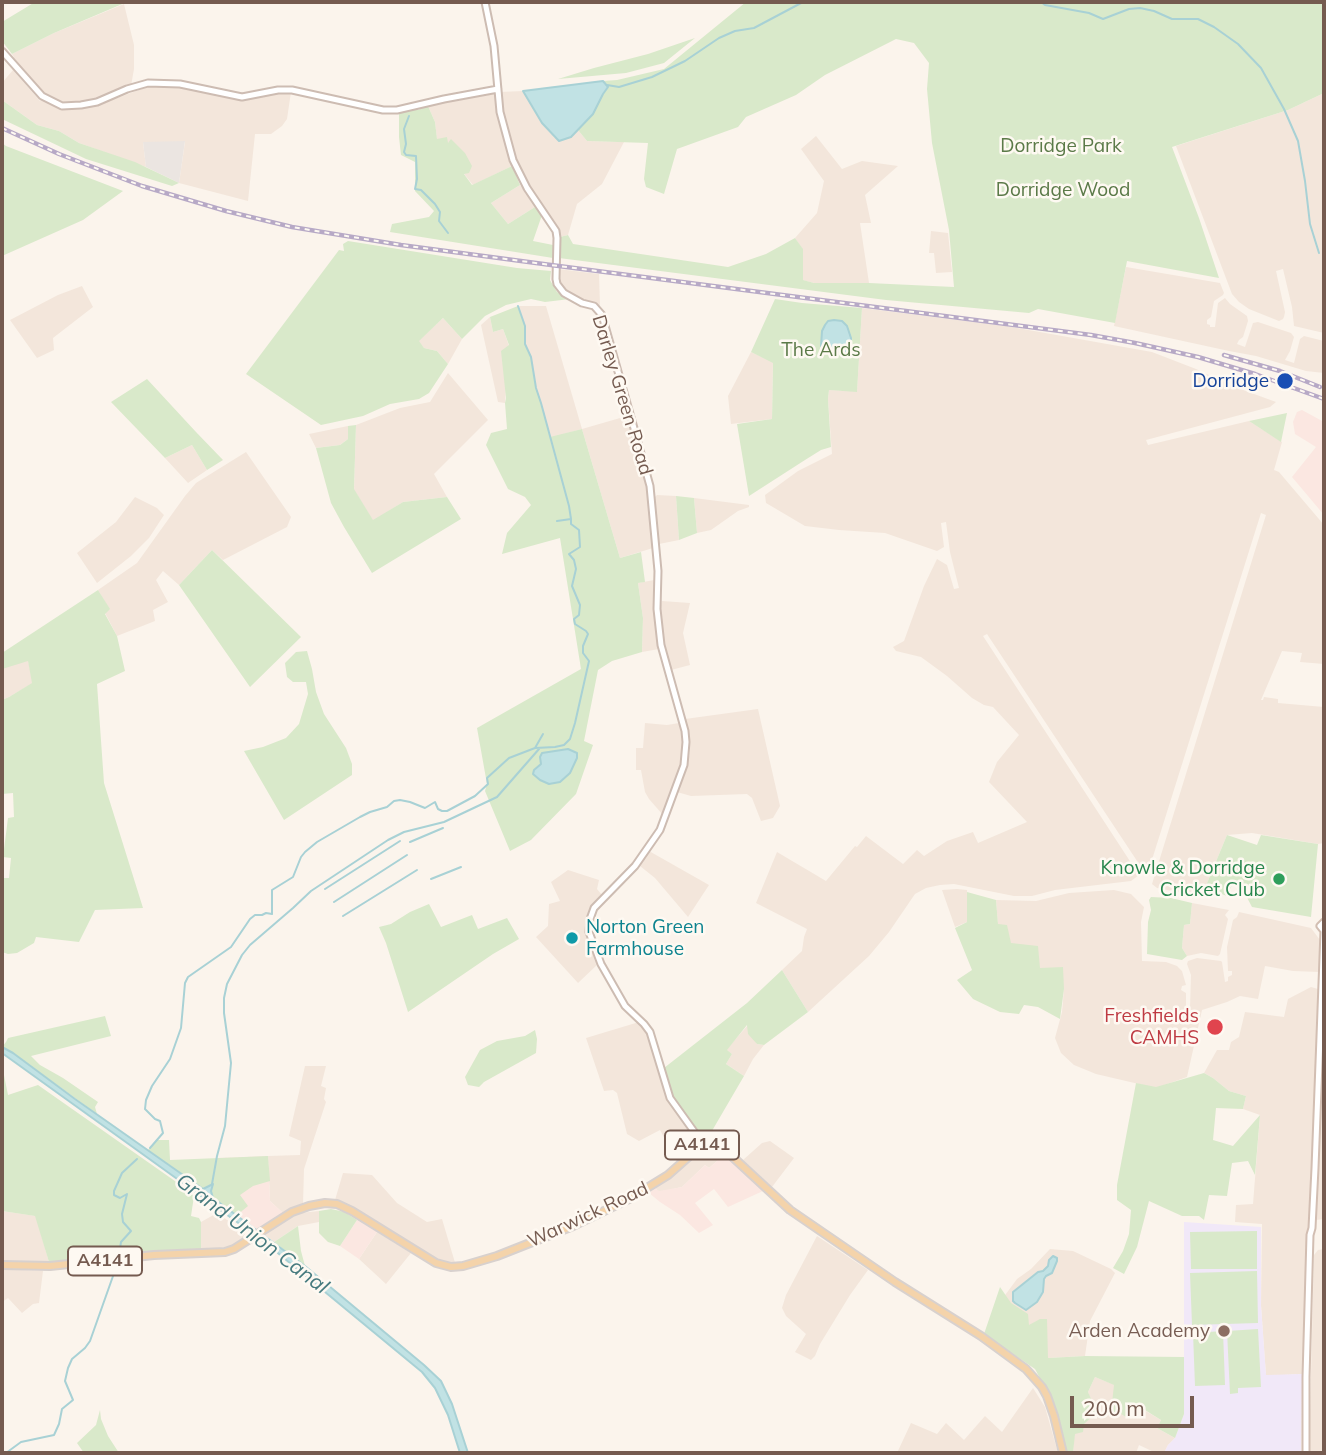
<!DOCTYPE html>
<style>
body{margin:0}
#map{position:relative;width:1326px;height:1455px;overflow:hidden;background:#fbf4ec;font-family:Mulish,sans-serif}
canvas{display:block}
.frame{position:absolute;inset:0;border:4px solid #755b50;pointer-events:none}
.scale{position:absolute;left:1070px;top:1396px;width:124px;height:32px;box-sizing:border-box;border:4px solid #755b50;border-top:0;padding-left:9px;font-size:21px;line-height:24px;white-space:nowrap;color:#755b50;-webkit-text-stroke:5px #fef9f2;paint-order:stroke}
</style>
<div id="map">
<canvas width="1326" height="1455"></canvas>
<div class="frame"></div>
<div class="scale">200 m</div>
</div>
<script>
const ctx = document.querySelector('canvas').getContext('2d');
ctx.lineJoin = 'round';
function fill(path, color) { ctx.fillStyle = color; ctx.fill(path, 'evenodd'); }
const shape = rows => new Path2D(rows.map(r => 'M' + r).join(''));
function strokePath(path, color, width, dash) { ctx.strokeStyle = color; ctx.lineWidth = width; ctx.lineCap = dash ? 'butt' : 'round'; ctx.setLineDash(dash || []); ctx.stroke(path); }
function write(font, color, halo, rows, align = 'center') {
  ctx.font = font + ' Mulish,sans-serif'; ctx.lineWidth = 5; ctx.setLineDash([]); ctx.textBaseline = 'middle'; ctx.strokeStyle = halo; ctx.fillStyle = color; for (const [text, x, y, turn = 0] of rows) {
    ctx.save(); ctx.translate(x, y); ctx.rotate((+turn || 0) * Math.PI / 180); ctx.textAlign = isNaN(turn) ? turn : align; if (halo) ctx.strokeText(text, 0, 0); ctx.fillText(text, 0, 0); ctx.restore();
  }
}
fill(shape([
 [124,4,134,45,134,69,131,86,114,93,86,101,63,102,52,98,41,91,18,64,12,54,54,33],
 [13,70,40,101,41,100,66,109,98,105,147,87,180,87,245,100,279,91,291,92,287,119,282,126,271,134,255,134,248,201,179,183,185,142,143,142,146,167,79,143,59,131,37,125,2,100,2,83],
 [523,91,542,123,559,141,571,137,578,130,587,141,624,142,602,184,577,204,568,235,560,237,555,224,530,189,518,164,510,141,500,92],
 [495,92,503,136,512,166,473,185,437,140,435,122,428,106],
 [1324,93,1324,333,1294,326,1292,307,1283,269,1276,271,1285,312,1284,317,1283,319,1279,321,1249,309,1239,302,1232,294,1176,146,1288,110],
 [816,136,842,169,862,161,898,166,865,195,871,223,860,223,869,283,814,283,802,280,803,250,795,238,817,213,824,181,801,149],
 [520,185,535,207,508,224,491,203],
 [931,231,948,233,952,272,936,273,934,253,929,253],
 [1126,267,1220,283,1224,293,1223,295,1214,301,1211,317,1207,320,1207,324,1210,325,1210,327,1215,327,1218,303,1225,298,1230,304,1247,316,1248,321,1243,337,1239,340,1237,344,1245,347,1253,323,1258,322,1291,333,1294,337,1290,351,1285,360,1294,363,1300,339,1304,336,1324,341,1324,373,1306,371,1256,356,1229,351,1114,326],
 [558,269,599,274,600,306,571,294,565,289,558,279],
 [82,286,93,307,53,338,54,350,37,358,10,320,58,295],
 [518,306,546,306,582,429,627,416,643,469,648,499,653,548,620,558,582,429,550,438,541,403,536,388,531,358,525,344,525,326],
 [862,308,1006,326,1152,352,1196,369,1235,387,1276,402,1270,407,1146,440,1148,445,1249,421,1282,442,1274,470,1279,472,1324,525,1324,664,1300,662,1302,653,1282,651,1261,700,1263,700,1264,697,1278,699,1278,703,1324,707,1324,843,1318,844,1252,833,1227,835,1205,888,1203,897,1157,888,1152,884,1266,515,1261,513,1150,866,1146,868,1141,867,987,634,983,636,1139,875,1131,881,1055,890,1032,896,1014,896,954,884,940,885,926,888,915,894,889,932,869,956,808,1012,782,970,802,951,804,937,807,929,756,903,777,852,826,881,855,846,857,847,866,836,903,864,917,850,924,856,947,841,973,832,978,843,1027,822,989,782,997,762,1019,735,993,707,984,705,972,698,947,676,921,657,896,651,893,647,904,641,924,586,937,559,947,565,954,589,959,588,950,552,946,522,941,523,944,547,937,551,885,533,839,530,805,526,766,503,765,495,798,471,832,454,828,399,829,390,857,391],
 [490,317,493,332,503,329,509,346,505,403,498,402,481,325],
 [443,318,462,339,448,364,437,351,424,348,418,341],
 [751,352,773,362,772,419,731,424,728,396],
 [448,373,488,420,434,474,447,497,403,502,373,521,354,490,356,425,400,408,430,402],
 [348,426,348,439,340,445,316,448,309,434],
 [192,445,207,470,188,483,165,458],
 [246,452,291,517,287,527,223,560,212,550,179,585,163,571,156,580,168,602,153,610,155,621,117,636,105,613,109,609,98,590,137,563,185,496,196,483],
 [657,495,676,496,679,540,659,544,654,498],
 [135,497,157,508,164,515,149,538,131,556,97,583,77,553,116,522],
 [694,498,749,505,749,507,738,511,711,530,697,533],
 [654,580,659,649,642,652,643,618,638,583],
 [662,601,690,603,683,633,690,665,671,670,664,643,660,608],
 [28,660,33,683,9,697,2,700,2,668],
 [758,709,780,806,773,818,761,821,752,798,747,794,691,796,677,792,689,757,690,741,685,719],
 [645,723,667,725,679,723,681,732,683,749,680,765,663,815,649,799,645,792,641,770,636,770,636,748,643,748],
 [649,851,709,885,688,917,655,878,640,866],
 [568,870,599,880,597,889,602,895,590,908,585,920,585,928,598,964,578,983,536,937,548,926,549,904,560,901,551,882],
 [957,889,967,890,967,922,955,927,942,890],
 [1114,890,1131,894,1144,907,1141,922,1142,961,1166,962,1177,966,1182,971,1186,985,1182,986,1181,990,1186,993,1186,1008,1190,1008,1191,975,1187,964,1188,961,1197,958,1221,961,1222,962,1225,982,1228,981,1228,977,1232,975,1232,971,1228,971,1227,947,1233,920,1237,917,1239,912,1311,928,1320,940,1319,972,1293,971,1265,966,1258,999,1240,996,1227,1002,1202,1010,1187,1077,1156,1088,1096,1074,1074,1065,1061,1053,1055,1038,1062,1012,1064,989,1011,943,998,925,996,900,1036,901,1069,893],
 [1192,903,1229,910,1225,915,1228,919,1220,954,1218,956,1201,953,1187,956,1182,948,1184,925,1190,924],
 [1311,987,1318,989,1311,1186,1302,1374,1266,1376,1261,1306,1262,1224,1235,1222,1236,1205,1253,1204,1260,1115,1243,1109,1246,1096,1229,1091,1213,1078,1204,1073,1217,1050,1229,1050,1231,1042,1239,1037,1245,1012,1284,1017,1288,999],
 [639,1022,648,1033,668,1099,696,1142,678,1164,660,1130,639,1141,627,1134,617,1093,613,1090,604,1091,586,1038],
 [748,1025,757,1044,764,1045,753,1059,744,1076,726,1064,732,1054,726,1050],
 [1324,1050,1324,1219,1316,1220],
 [305,1066,326,1066,321,1086,326,1088,324,1099,326,1102,304,1169,303,1205,283,1213,270,1201,268,1156,300,1155,301,1141,289,1136],
 [770,1141,794,1158,772,1187,743,1160,762,1143],
 [710,1147,716,1148,724,1155,709,1168,705,1165,682,1187,659,1192,655,1188,701,1148],
 [343,1173,372,1175,397,1203,427,1222,442,1219,456,1266,436,1260,347,1205,335,1200],
 [2,1211,36,1216,49,1262,2,1261],
 [319,1211,319,1222,298,1226,274,1242,265,1235,288,1218,300,1213],
 [217,1213,243,1231,247,1236,231,1246,201,1251,201,1222],
 [377,1232,411,1253,386,1284,359,1259],
 [817,1236,868,1270,850,1295,820,1344,815,1356,811,1360,795,1352,806,1334,786,1316,782,1308,786,1295],
 [1050,1249,1073,1251,1111,1269,1115,1273,1090,1321,1085,1356,1048,1358,997,1306,1017,1279,1031,1269],
 [1324,1249,1324,1453,1309,1453,1314,1255,1318,1250],
 [2,1269,43,1271,39,1303,33,1304,22,1313,8,1298,2,1302],
 [1095,1377,1115,1385,1118,1412,1132,1413,1139,1407,1161,1420,1157,1428,1175,1438,1168,1445,1164,1453,1156,1453,1139,1445,1136,1453,1073,1453,1074,1433,1084,1424,1091,1402,1088,1392],
 [1033,1388,1045,1407,1058,1453,897,1453,911,1423,937,1434,946,1423,964,1440,985,1416,1002,1432]
]), '#f3e6db');
fill(shape([
 [1302,410,1324,422,1324,515,1292,477,1316,447,1295,434,1293,422,1297,412],
 [724,1155,763,1191,728,1207,714,1189,695,1203,713,1225,699,1233,680,1215,660,1202,649,1193,655,1188,659,1191,682,1187,705,1165,709,1168],
 [268,1156,270,1201,283,1213,256,1229,213,1198,211,1191,218,1158],
 [357,1220,377,1232,359,1259,340,1246]
]), '#fbe7e1');
fill(shape([
 [185,141,179,183,146,167,143,142]
]), '#ebe5e1');
fill(shape([
 [1184,1222,1261,1227,1261,1306,1266,1375,1302,1374,1301,1453,1164,1453,1168,1445,1175,1438,1184,1414]
]), '#f1e8f8');
fill(shape([
 [35,2,127,2,54,33,12,54,2,41,2,22],
 [746,2,1324,2,1324,93,1288,110,1172,147,1199,218,1219,278,1127,261,1115,323,1038,309,1029,313,886,300,559,258,560,237,568,235,573,244,728,267,766,254,795,238,803,249,803,280,814,283,869,283,954,287,949,230,932,143,927,89,929,63,914,43,896,39,825,75,796,95,746,117,738,127,677,149,664,194,646,187,644,179,648,143,587,141,578,130,593,114,603,94,608,88,603,81,617,80,664,69],
 [695,38,664,63,626,73,558,79,594,68,648,54],
 [2,100,37,125,59,131,79,143,135,162,179,183,172,186,86,159,2,119],
 [428,106,435,122,437,139,447,137,448,143,451,139,465,153,472,166,469,173,464,174,472,185,512,166,520,185,491,203,508,224,535,207,542,215,533,241,553,245,553,258,390,232,392,224,429,217,434,211,415,191,415,162,401,155,399,137,399,113,413,110,418,110],
 [2,143,6,146,123,191,83,220,2,256],
 [348,241,517,268,551,271,550,280,557,292,570,299,545,302,531,299,506,305,485,316,462,339,443,318,419,341,424,348,437,351,448,364,429,393,419,399,390,404,363,416,321,425,246,374,339,250,344,251,343,244],
 [775,299,802,303,862,308,857,392,829,390,828,399,831,447,821,450,805,460,749,496,737,424,772,419,773,363,751,352],
 [518,306,525,326,525,344,531,357,536,388,541,403,550,437,582,429,620,558,641,552,645,582,638,583,643,618,642,652,612,661,598,670,584,741,593,745,576,794,531,840,510,851,485,791,487,784,477,728,581,669,560,538,502,554,507,533,531,505,525,497,508,489,486,445,491,433,507,429,505,403,506,398,501,351,509,345,503,329,493,332,490,317],
 [147,379,196,432,223,460,207,470,192,445,165,458,111,402],
 [1287,413,1281,442,1249,421,1254,420],
 [356,425,354,489,373,520,403,502,447,497,461,519,372,573,344,527,331,503,316,448,340,445,348,439,348,426],
 [676,496,694,498,697,533,679,540],
 [212,550,301,637,250,687,179,585],
 [98,590,110,609,105,614,117,636,125,671,97,684,104,783,143,908,95,910,79,942,36,937,34,943,17,953,8,954,2,952,2,878,9,878,11,858,3,857,8,818,14,817,13,793,2,794,2,700,9,697,32,683,28,661,2,669,2,653],
 [307,651,312,669,316,692,324,714,346,748,352,764,352,775,284,820,244,751,263,747,286,738,299,724,308,694,306,682,293,682,287,677,285,663,296,652],
 [1227,835,1257,845,1261,835,1318,844,1311,917,1252,907,1243,890,1232,885,1227,896,1205,888],
 [967,892,996,900,998,924,1007,925,1011,943,1038,946,1040,968,1063,967,1064,989,1060,1019,1038,1007,1024,1005,1019,1014,1000,1012,973,999,957,980,972,970,955,928,967,922],
 [1151,897,1171,898,1192,903,1190,924,1184,925,1182,948,1187,956,1182,960,1147,954,1148,922,1151,910,1149,900],
 [429,904,441,927,472,915,478,929,507,918,519,939,493,954,408,1012,386,943,379,927,391,924,410,912],
 [782,970,808,1012,764,1045,757,1044,748,1034,747,1025,727,1050,732,1054,726,1064,744,1076,709,1136,704,1138,697,1132,673,1096,664,1068,747,1003],
 [105,1016,111,1036,31,1056,40,1065,63,1078,98,1102,95,1107,97,1114,13,1053,2,1047,6,1042,8,1038],
 [535,1030,537,1039,536,1053,484,1082,479,1087,468,1085,465,1077,480,1050,497,1041,525,1036],
 [1204,1073,1213,1078,1229,1091,1246,1096,1243,1109,1216,1108,1213,1140,1233,1146,1260,1115,1255,1175,1248,1161,1232,1163,1227,1196,1209,1195,1204,1220,1199,1216,1182,1216,1149,1201,1137,1247,1124,1274,1113,1268,1123,1251,1129,1234,1131,1210,1117,1200,1117,1185,1136,1083,1156,1087],
 [4,1075,8,1095,38,1085,182,1186,194,1196,191,1216,199,1218,201,1222,201,1251,154,1252,49,1262,35,1216,2,1211,2,1076],
 [156,1140,169,1140,170,1160,268,1156,270,1181,253,1186,240,1195,248,1206,237,1215,213,1198,211,1191,213,1183,203,1189,148,1150],
 [331,1209,345,1212,357,1220,340,1246,328,1242,319,1233,319,1211],
 [298,1226,301,1251,305,1266,274,1242],
 [1257,1231,1257,1269,1191,1269,1190,1232],
 [1257,1271,1258,1323,1192,1325,1190,1273],
 [1000,1287,1011,1303,1028,1314,1029,1325,1040,1319,1047,1319,1048,1358,1085,1356,1184,1357,1184,1414,1175,1438,1157,1428,1161,1420,1140,1407,1135,1414,1128,1413,1126,1417,1118,1412,1116,1415,1111,1412,1114,1385,1095,1377,1088,1392,1097,1412,1084,1424,1083,1432,1075,1434,1073,1453,1065,1453,1049,1395,1035,1369,984,1334],
 [1258,1329,1261,1387,1238,1388,1238,1393,1230,1394,1227,1331],
 [1223,1331,1225,1385,1195,1386,1193,1333],
 [100,1410,101,1419,108,1436,119,1453,84,1453,77,1443,96,1425]
]), '#d9e9ca');
const water = shape([
 [603,81,608,87,603,94,593,114,571,137,559,141,542,123,523,91,603,81],
 [834,320,842,321,847,326,851,338,851,348,847,353,826,349,821,346,822,331,825,325,828,321,834,320],
 [568,749,577,753,577,758,570,773,560,782,549,784,540,780,533,774,534,770,541,764,540,757,542,753,568,749],
 [2,1047,13,1053,75,1099,203,1189,213,1184,211,1191,213,1198,305,1266,424,1365,441,1381,452,1404,468,1453,460,1453,448,1415,435,1388,422,1372,262,1240,2,1053,2,1047],
 [1053,1256,1057,1258,1057,1261,1052,1273,1046,1276,1044,1279,1043,1292,1037,1302,1026,1310,1015,1303,1013,1301,1013,1292,1038,1272,1043,1271,1048,1266,1049,1260,1053,1256]
]);
fill(water, '#c1e2e4');
strokePath(water, '#a8d1d5', 2);
strokePath(shape([
 [1041,2,1045,5,1089,13,1103,19,1129,9,1140,8,1154,11,1172,19,1198,19,1214,27,1238,44,1261,68,1284,109,1298,141,1305,181,1310,224,1319,253],
 [607,85,619,87,652,77,685,61,719,38,735,31,754,28,803,2],
 [409,116,404,129,406,144,404,152,406,155,416,156,417,179,415,189,421,190,435,204,440,212,439,221,448,233],
 [518,306,525,326,525,344,531,357,536,388,541,403,569,506,571,519,557,521],
 [535,748,543,734],
 [410,842,443,828],
 [431,879,461,867],
 [325,889,400,841],
 [334,902,407,855],
 [343,916,417,870],
 [150,1148,163,1133,160,1121,155,1119,145,1109,146,1100,152,1086,170,1059,181,1028,185,983,188,977,231,947,250,919,255,915,262,915,266,913,272,914,272,890,293,877,301,857,305,852,317,842,360,817,370,812,387,807,394,801,400,800,410,802,425,808,435,802,438,809,442,811,447,811,475,796,488,784,487,778,509,758,535,748,555,747,564,745,570,739,575,723,589,661,583,653,583,646,588,634,586,631,575,624,574,619,579,615,580,605,572,586,576,569,574,560,569,554,580,547,579,530,571,524,571,519],
 [212,1184,217,1156,225,1126,231,1063,224,1013,224,998,227,984,242,955,250,945,293,908,311,891,388,840,404,832,444,822,497,797,539,749],
 [119,1256,121,1242,131,1231,123,1222,122,1214,127,1194,120,1198,114,1195,114,1191,122,1173,137,1159],
 [6,1453,21,1442,54,1435,59,1424,62,1409,73,1400,65,1381,68,1368,72,1359,85,1348,90,1341,118,1262]
]), '#a8d1d5', 2);
const tertiary = shape([
 [485,2,494,46,500,112,513,160,527,188,556,231,557,238,556,279,557,284,564,293,582,303,594,306,602,315,632,421,650,486,658,571,657,609,661,645,685,731,686,742,684,765,660,830,635,866,594,908,590,919,589,932,601,964,625,1006,644,1024,650,1032,670,1098,703,1144],
 [2,51,42,96,62,106,81,105,97,102,127,89,148,83,180,84,242,97,278,90,292,90,383,110,397,110,444,99,498,89]
]);
const secondary = shape([
 [1306,1453,1306,1377,1310,1235,1312,1228,1315,1168,1324,931,1320,926,1324,922]
]);
const primary = shape([
 [2,1265,50,1266,154,1255,225,1252,234,1249,292,1212,309,1206,325,1203,337,1204,352,1211,436,1263,451,1267,463,1266,497,1256,573,1226,629,1199,668,1175,703,1144,714,1143,723,1148,790,1210,895,1282,981,1336,1026,1369,1042,1387,1047,1396,1054,1416,1063,1453]
]);
strokePath(tertiary, '#cdbcb2', 9);
strokePath(secondary, '#d2beb2', 9);
strokePath(primary, '#d8d1ce', 10);
strokePath(tertiary, '#fff', 5);
strokePath(secondary, '#fff', 5);
strokePath(primary, '#f4d3aa', 6);
const rail = shape([
 [2,128,59,154,142,186,226,211,292,227,401,245,551,265,1091,335,1135,343,1198,357,1255,374,1324,399],
 [1224,355,1280,371,1320,387]
]);
strokePath(rail, '#b7a9c6', 4.5);
strokePath(rail, '#fef9f2', 2, [5]);
for (const [x, y, r, color] of [
 [1285,381,9,"#1a4fb4"],
 [1279,879,7,"#2e9e5b"],
 [572,938,7,"#0f9aa8"],
 [1215,1027,9,"#e0444e"],
 [1224,1331,7,"#8d6e63"]
]) { const dot = new Path2D(); dot.arc(x, y, r, 0, 2 * Math.PI); ctx.fillStyle = color; ctx.fill(dot); strokePath(dot, '#fef9f2', 2.5); }
for (const [x, y, w] of [
 [702,1145,74],
 [105,1261,74]
]) { const box = new Path2D(); box.roundRect(x - w / 2, y - 14.5, w, 29, 5); ctx.fillStyle = '#fef9f2'; ctx.fill(box); strokePath(box, '#755b50', 2); }
write('bold 18px', '#755b50', null, [
 ["A4141",702,1145],
 ["A4141",105,1261]
]);
write('19px', '#5b7a48', '#fef9f2', [
 ["Dorridge Park",1061,146],
 ["Dorridge Wood",1063,190],
 ["The Ards",821,350]
]);
write('19px', '#164399', '#fef9f2', [
 ["Dorridge",1269,381]
], 'right');
write('19px', '#755b50', '#fef9f2', [
 ["Darley Green Road",622,395,73],
 ["Warwick Road",588,1215,-25]
]);
write('19px', '#27864d', '#fef9f2', [
 ["Knowle & Dorridge",1265,868],
 ["Cricket Club",1265,890]
], 'right');
write('19px', '#0d838f', '#fef9f2', [
 ["Norton Green",586,927],
 ["Farmhouse",586,949]
], 'left');
write('19px', '#be3a42', '#fef9f2', [
 ["Freshfields",1199,1016],
 ["CAMHS",1199,1038]
], 'right');
write('19px', '#785e54', '#fef9f2', [
 ["Arden Academy",1210,1331]
], 'right');
write('italic 21px', '#477b7f', '#fef9f2', [
 ["Grand Union Canal",252,1234,37]
]);
</script>
